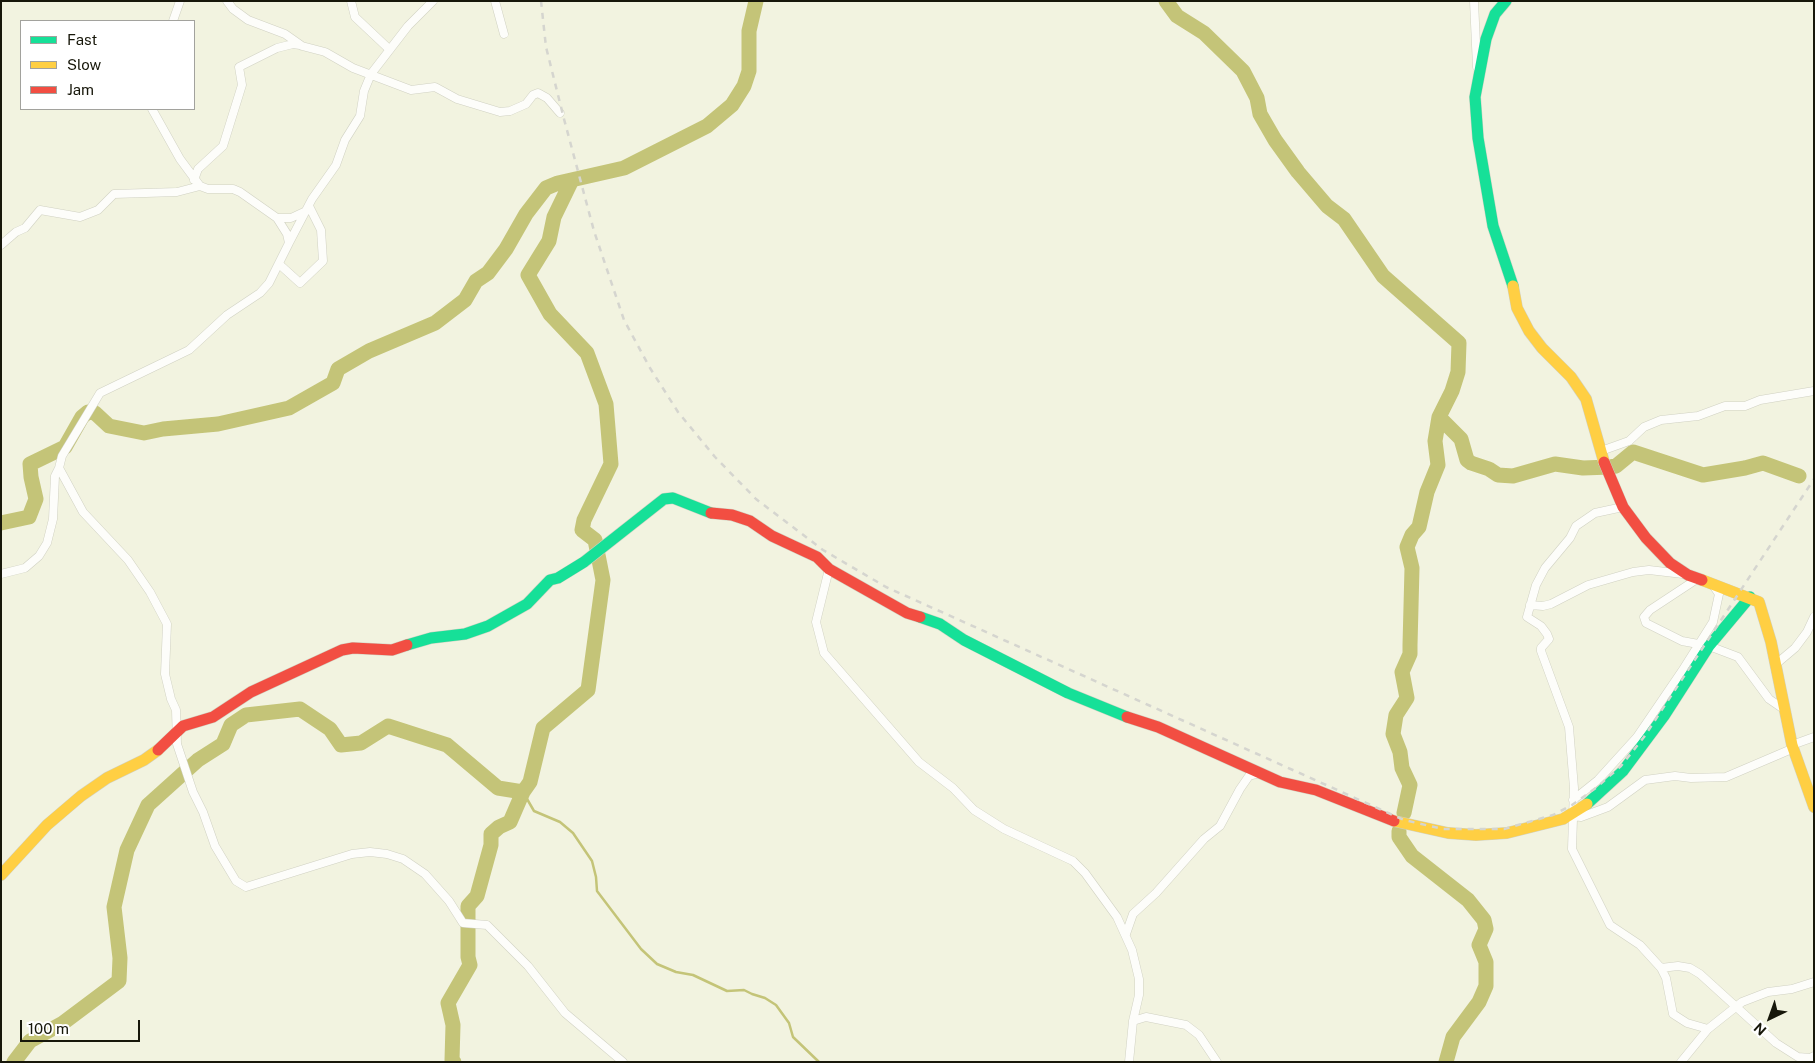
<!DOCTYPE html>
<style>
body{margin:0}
#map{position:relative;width:1815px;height:1063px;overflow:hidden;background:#f2f3e0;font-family:"Public Sans",sans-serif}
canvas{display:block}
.frame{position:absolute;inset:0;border:2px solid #17170a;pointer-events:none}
.legend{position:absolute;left:20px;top:20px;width:175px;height:90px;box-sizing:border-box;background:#fff;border:1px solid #a2a29d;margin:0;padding:6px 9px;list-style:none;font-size:15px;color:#17170a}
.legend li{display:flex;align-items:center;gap:10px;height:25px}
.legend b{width:25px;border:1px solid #a2a29d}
.north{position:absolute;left:1745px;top:993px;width:50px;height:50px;-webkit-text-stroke:4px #fff;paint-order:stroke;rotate:222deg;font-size:14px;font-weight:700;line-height:20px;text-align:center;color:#17170a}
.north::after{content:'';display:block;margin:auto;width:18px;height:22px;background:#17170a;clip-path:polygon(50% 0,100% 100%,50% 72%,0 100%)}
.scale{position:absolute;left:20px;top:1020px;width:120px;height:22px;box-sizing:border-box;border:2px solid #17170a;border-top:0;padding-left:6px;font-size:15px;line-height:18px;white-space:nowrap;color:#17170a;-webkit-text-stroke:4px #fff;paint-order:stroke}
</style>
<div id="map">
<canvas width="1815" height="1063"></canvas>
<div class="frame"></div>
<ul class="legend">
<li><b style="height:6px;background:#16e098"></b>Fast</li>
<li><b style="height:6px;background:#ffcf43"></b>Slow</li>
<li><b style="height:6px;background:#f24e42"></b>Jam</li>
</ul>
<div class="north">N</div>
<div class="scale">100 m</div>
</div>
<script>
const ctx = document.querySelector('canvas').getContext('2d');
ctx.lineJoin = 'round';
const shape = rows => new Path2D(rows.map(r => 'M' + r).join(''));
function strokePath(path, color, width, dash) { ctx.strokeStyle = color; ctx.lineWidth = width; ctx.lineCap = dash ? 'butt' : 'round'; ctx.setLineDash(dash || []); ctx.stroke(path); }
strokePath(shape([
 [523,792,534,811,560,822,573,833,592,861,596,877,597,891,641,949,657,964,676,972,693,975,727,991,744,990,752,994,765,998,776,1005,789,1023,793,1037,819,1062]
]), '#c4c478', 2.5);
strokePath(shape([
 [1166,1,1177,16,1204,33,1243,71,1257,98,1260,114,1275,140,1298,172,1327,206,1344,219,1383,276,1459,343,1458,372,1452,391,1439,417,1435,441,1438,465,1427,492,1419,527,1412,535,1407,547,1412,568,1410,645,1410,654,1402,672,1407,698,1396,715,1393,734,1400,752,1402,768,1410,785,1404,813],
 [1439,417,1461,439,1467,460,1471,463,1489,469,1498,475,1513,476,1555,464,1583,468,1610,467,1616,466,1633,452,1703,475,1745,468,1763,463,1799,476],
 [1,523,29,517,36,499,31,477,30,464,65,447,82,417,88,412,95,413,109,426,144,433,163,429,218,424,289,408,333,383,338,369,369,351,435,323,465,300,476,281,488,273,506,249,526,214,546,188,558,183,624,168,707,126,732,105,744,86,749,71,749,31,756,1],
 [1399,831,1399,837,1412,856,1468,900,1484,920,1486,929,1479,945,1486,962,1486,986,1479,1002,1453,1037,1446,1062],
 [14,1062,30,1041,63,1023,119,981,120,958,114,907,127,850,148,805,198,760,223,744,231,725,246,715,300,709,330,729,341,745,361,743,388,726,447,745,498,788,523,792],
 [454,1062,452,1060,453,1025,448,1003,470,965,468,957,468,906,477,896,491,845,491,834,499,827,510,822,523,792,530,782,543,728,588,690,603,580,595,540,582,530,584,520,611,464,606,404,587,353,550,314,528,275,549,241,554,217,572,180]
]), '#c4c478', 15);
const street = shape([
 [227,1,233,9,248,20,285,34,302,46,325,52,353,68,411,90,435,87,457,99,500,112,510,111,526,104,533,95,538,93,547,98,560,113],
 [351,1,355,17,389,49],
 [495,1,504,34],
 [1474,1,1477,67],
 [173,21,180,1],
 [152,109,180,159,200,186,208,189,233,189,240,192,277,218,287,234,289,243,269,283,260,293,227,315,189,350,100,393,62,456,59,468,83,512,128,560,150,592,167,624,165,674,171,699,176,710,177,744,193,792,203,812,215,846,236,881,246,887,352,854,370,852,387,854,403,859,425,874,449,901,463,923,487,925,528,966,565,1013,623,1062],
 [194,180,198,169,223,146,242,85,239,67,277,48,293,44,300,45],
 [277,218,291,218,306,211],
 [289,243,312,199,336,165,345,140,360,116,364,91,371,74,408,26,433,1],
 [1,245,16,232,25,228,40,210,80,217,98,210,114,194,177,192,200,186],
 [279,264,300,283,323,261,321,230,309,206],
 [1601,451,1629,441,1644,427,1661,420,1698,416,1725,406,1745,406,1760,400,1814,391],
 [1623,507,1595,513,1576,526,1570,538,1545,568,1536,585,1527,617,1541,626,1547,634,1549,639,1541,648,1541,651,1569,727,1574,788,1572,849,1610,925,1640,945,1661,968,1666,978,1673,1014,1687,1023,1708,1029],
 [829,569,816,622,824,653,919,762,953,788,974,810,1004,829,1073,861,1085,873,1117,917,1132,950,1139,979,1139,995,1133,1021],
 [1,574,25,568,39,556,47,543,53,519,55,476,59,468],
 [1697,579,1650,610,1644,617,1646,623,1682,641,1709,646,1738,657,1769,699,1785,710],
 [1530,605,1543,606,1551,604,1588,585,1633,572,1649,570,1683,574],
 [1776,664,1795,648,1807,632,1814,617],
 [1792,745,1814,737],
 [1573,800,1598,780,1637,737,1684,668,1713,622,1719,594,1713,585],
 [1572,816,1581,817,1608,807,1645,780,1675,776,1691,778,1726,777,1794,748],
 [1126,934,1133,914,1156,893,1204,839,1220,826,1240,789,1249,776,1260,773],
 [1661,968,1678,966,1690,968,1700,974,1776,1043,1798,1057,1810,1058,1814,1056],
 [1129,1062,1133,1021,1146,1017,1186,1025,1199,1035,1217,1062],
 [1681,1062,1708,1029,1742,1002,1768,992,1792,989,1814,982]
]);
const fast = shape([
 [1506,1,1495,14,1486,39,1475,97,1478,138,1493,226,1513,286],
 [920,617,940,624,964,640,1068,693,1127,717],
 [407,645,431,638,465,634,488,626,527,604,550,580,558,578,584,562,664,499,673,498,711,513],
 [1587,804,1623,771,1664,716,1709,646,1750,597]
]);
const slow = shape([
 [1513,286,1517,308,1529,331,1542,348,1571,377,1586,399,1604,462],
 [1702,580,1759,602,1771,642,1792,745,1814,807],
 [1394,821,1448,833,1476,835,1507,833,1563,819,1587,804],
 [1,875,47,825,81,796,107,778,144,760,158,750]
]);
const jam = shape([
 [1604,462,1623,507,1646,538,1670,563,1688,575,1702,580],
 [711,513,732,515,750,521,772,536,817,557,829,569,907,613,920,617],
 [1127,717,1158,727,1280,782,1316,790,1394,821],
 [158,750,183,726,213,717,251,692,342,650,353,648,392,650,407,645]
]);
strokePath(street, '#d0d1c2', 9);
strokePath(fast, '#d0d1c2', 12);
strokePath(slow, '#d0d1c2', 12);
strokePath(jam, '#d0d1c2', 12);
strokePath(street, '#fdfdfa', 8);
strokePath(fast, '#16e098', 11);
strokePath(slow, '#ffcf43', 11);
strokePath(jam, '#f24e42', 11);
strokePath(shape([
 [541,1,546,47,564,119,594,231,624,320,650,368,678,412,715,457,756,499,823,550,886,587,1404,820,1443,829,1504,829,1553,815,1572,805,1597,787,1621,766,1644,737,1814,479]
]), '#d5d5cf', 2.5, [6, 6]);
</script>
